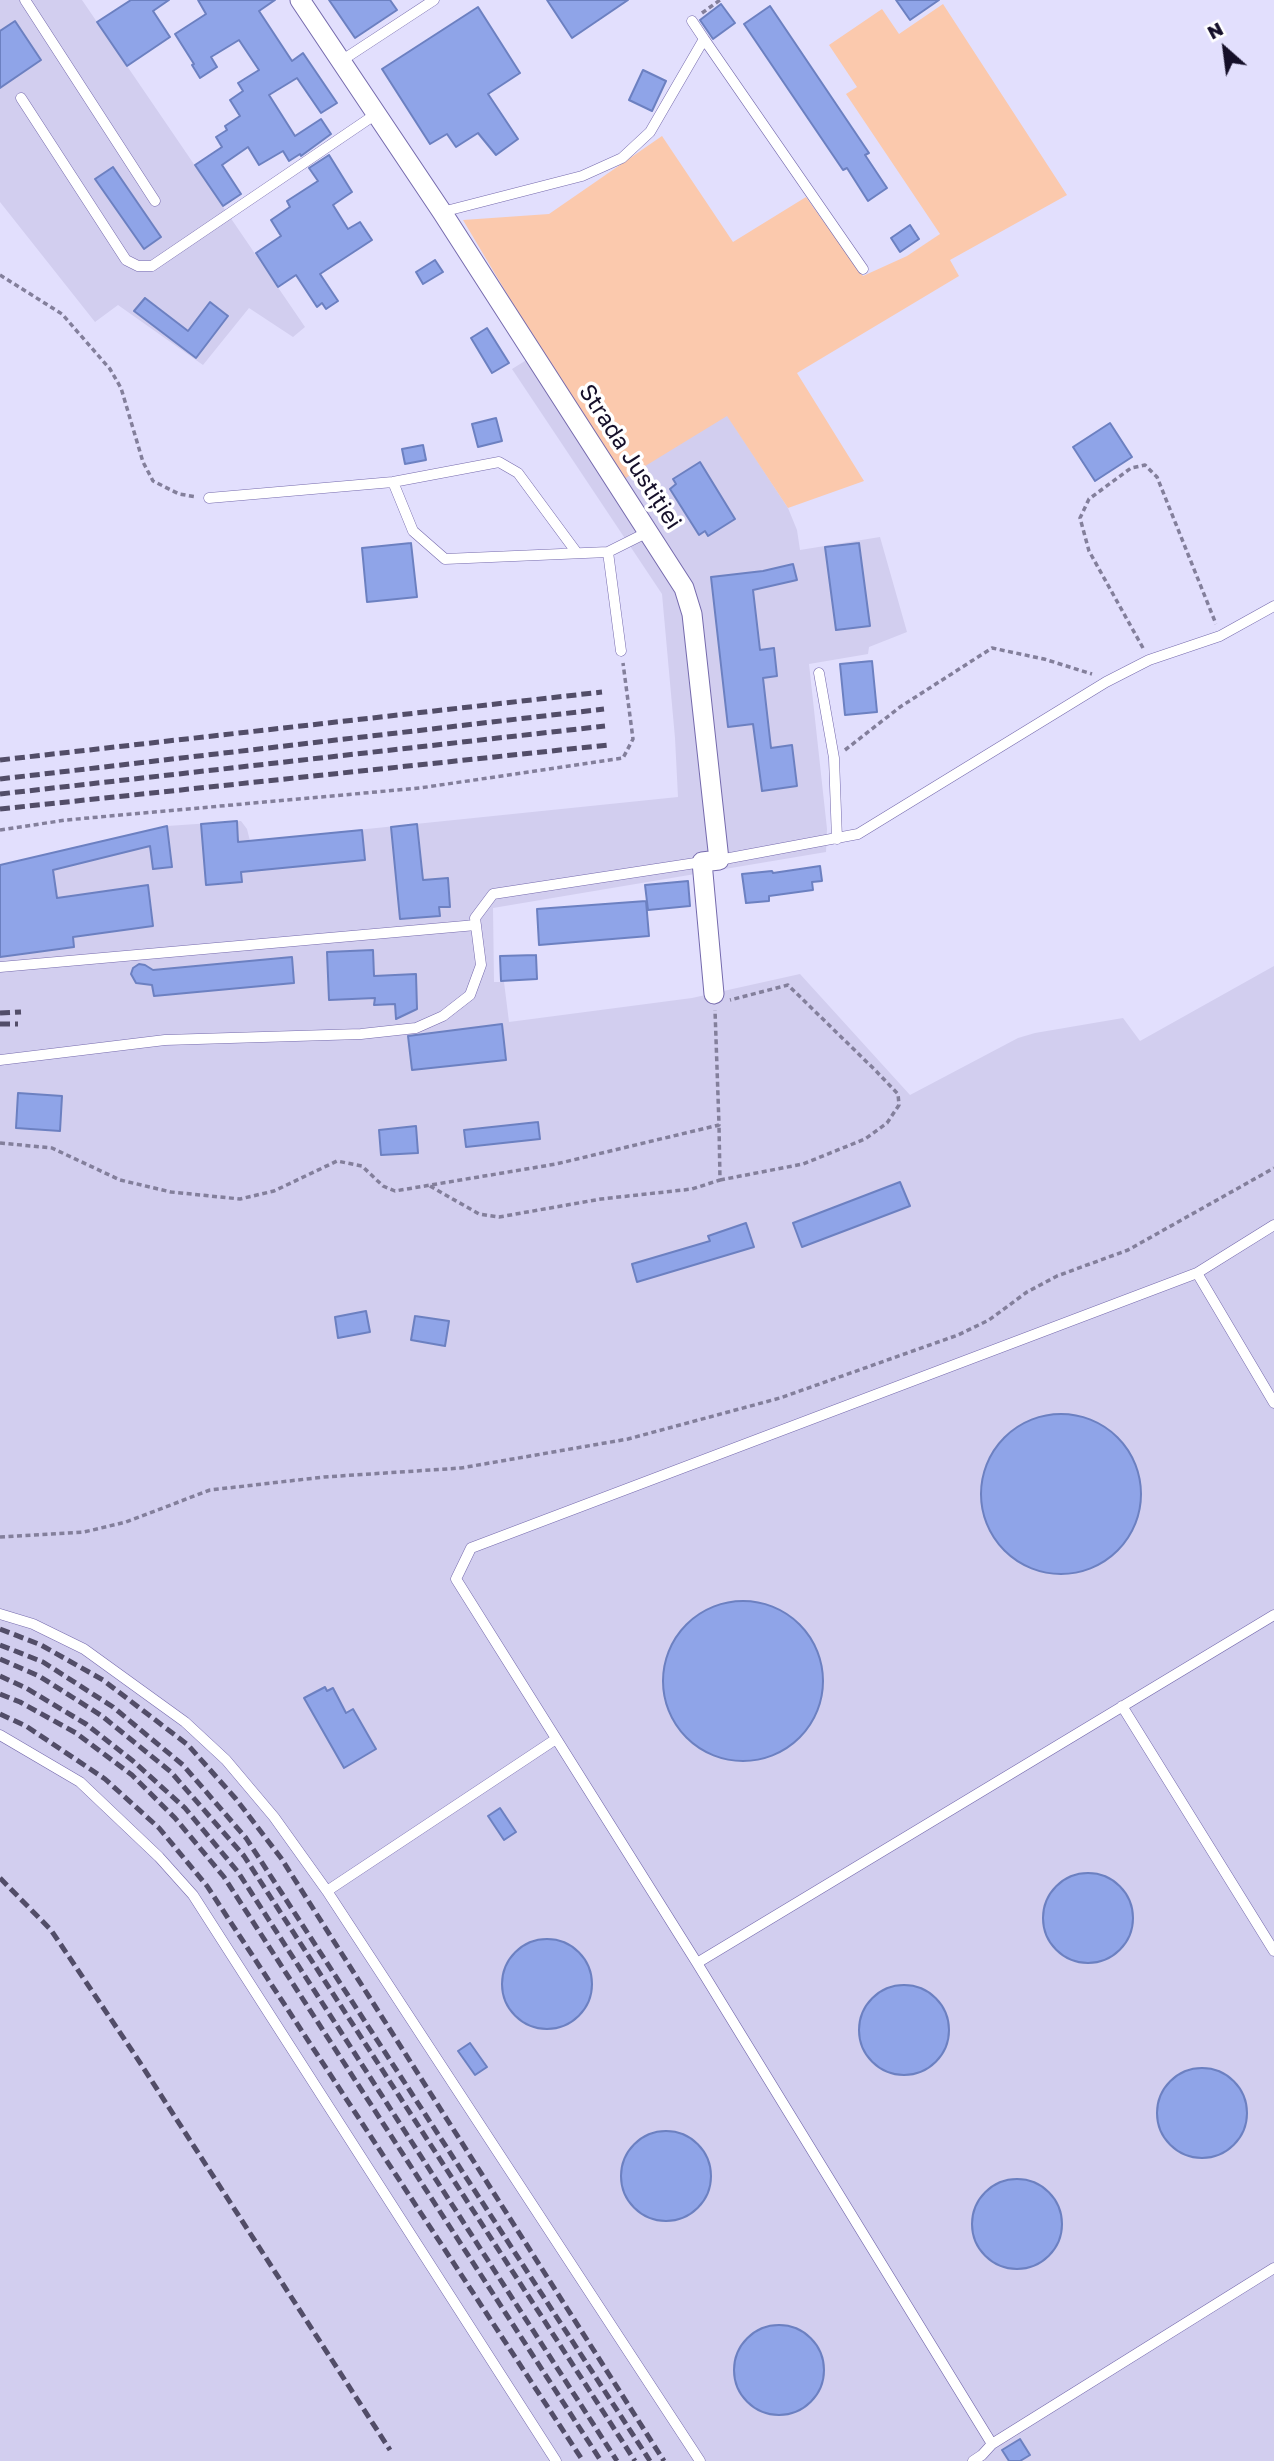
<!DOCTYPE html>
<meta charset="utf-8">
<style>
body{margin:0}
#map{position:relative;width:1274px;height:2461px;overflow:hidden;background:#e2dffd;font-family:"Golos Text",sans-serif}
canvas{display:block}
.north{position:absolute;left:1190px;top:14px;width:70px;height:70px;-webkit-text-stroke:5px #fff;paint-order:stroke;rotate:332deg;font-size:19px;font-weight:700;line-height:28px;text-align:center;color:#150f29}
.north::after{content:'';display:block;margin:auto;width:24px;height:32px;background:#150f29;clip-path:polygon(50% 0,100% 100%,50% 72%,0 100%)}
</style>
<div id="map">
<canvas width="1274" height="2461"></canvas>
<div class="north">N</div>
</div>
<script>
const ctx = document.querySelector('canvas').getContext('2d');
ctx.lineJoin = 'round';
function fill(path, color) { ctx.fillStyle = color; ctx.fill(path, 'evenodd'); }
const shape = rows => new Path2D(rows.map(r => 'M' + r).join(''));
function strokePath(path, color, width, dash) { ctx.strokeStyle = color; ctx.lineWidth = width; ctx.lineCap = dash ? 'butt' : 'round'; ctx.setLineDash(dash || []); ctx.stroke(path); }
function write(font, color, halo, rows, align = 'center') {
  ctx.font = font + ' "Golos Text",sans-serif'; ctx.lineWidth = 7; ctx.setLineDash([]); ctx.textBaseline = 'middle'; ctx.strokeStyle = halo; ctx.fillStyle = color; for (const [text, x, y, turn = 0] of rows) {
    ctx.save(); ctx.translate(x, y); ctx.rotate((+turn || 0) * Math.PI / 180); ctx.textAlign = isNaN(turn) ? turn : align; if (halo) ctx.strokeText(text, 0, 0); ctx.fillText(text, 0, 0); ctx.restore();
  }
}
fill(shape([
 [0,0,82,0,305,327,293,337,249,308,203,365,118,305,95,322,0,202],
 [541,351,727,415,788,508,797,530,800,550,880,537,907,632,869,647,868,654,809,664,827,829,826,852,493,908,494,982,504,982,509,1022,692,998,800,974,910,1095,1018,1038,1035,1033,1123,1018,1140,1041,1274,966,1274,2461,0,2461,0,865,167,826,241,821,247,829,250,841,678,797,675,738,662,594,512,369]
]), '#d2ceef');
fill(shape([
 [943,4,1067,195,950,260,959,276,797,373,864,481,788,508,727,416,624,479,541,351,463,220,549,214,662,136,733,242,806,197,863,276,907,256,940,234,846,94,857,87,829,45,882,9,899,34]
]), '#fbc9ad');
const building = shape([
 [131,0,169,0,153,11,170,37,127,66,97,22,131,0],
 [198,0,275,0,259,11,292,61,303,53,337,103,321,113,297,78,269,95,295,136,321,119,331,134,301,156,300,154,289,161,283,151,259,165,248,147,222,165,241,194,223,206,195,165,222,147,216,137,227,130,225,126,240,116,230,100,243,91,238,83,259,70,239,40,211,57,217,67,200,78,192,65,194,64,175,34,206,14,198,0],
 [329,0,390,0,397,10,355,38,329,0],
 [547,0,628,0,572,38,547,0],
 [896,0,939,0,910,20,896,0],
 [721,4,735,23,713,39,700,20,721,4],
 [770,6,869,153,865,155,887,188,868,201,847,168,843,170,744,24,770,6],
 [478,7,520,73,488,94,518,139,496,155,478,133,456,147,447,134,430,144,382,69,478,7],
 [15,21,41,60,0,88,0,31,15,21],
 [643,70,666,81,652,111,629,100,643,70],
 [329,155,352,192,333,205,348,229,360,222,372,240,320,274,338,301,326,309,322,303,317,307,296,275,278,287,256,253,281,236,271,220,290,207,287,201,318,181,309,168,329,155],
 [113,167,161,237,144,249,95,179,113,167],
 [910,225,919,239,900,252,891,238,910,225],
 [435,260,443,272,423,284,416,272,435,260],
 [145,298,188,331,210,302,228,316,196,358,134,311,145,298],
 [487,328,509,363,492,373,471,338,487,328],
 [496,418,502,441,478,447,472,424,496,418],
 [1110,423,1132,457,1095,481,1073,447,1110,423],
 [423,445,426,460,405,464,402,449,423,445],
 [700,462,735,519,708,536,705,531,699,535,670,489,676,484,673,479,700,462],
 [411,543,417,597,367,602,362,548,411,543],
 [859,543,870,626,836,630,825,547,859,543],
 [793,564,797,580,753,590,760,650,774,648,777,676,763,678,771,748,792,745,797,786,762,791,753,724,728,727,711,577,763,571,793,564],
 [872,661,877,712,845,715,840,664,872,661],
 [237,821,238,842,362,830,365,860,241,872,242,882,206,885,201,824,237,821],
 [417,824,423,880,448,878,450,907,439,907,440,916,400,919,391,827,417,824],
 [167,826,172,867,153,869,150,846,53,870,57,898,148,885,153,926,73,937,74,947,0,957,0,865,167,826],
 [820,866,822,881,812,882,813,890,769,896,769,901,746,903,742,874,772,871,773,873,820,866],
 [688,881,690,906,648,910,645,885,688,881],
 [646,901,649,936,539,945,537,909,646,901],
 [373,950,374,976,416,974,417,1009,396,1019,395,1004,374,1005,375,998,329,1000,327,952,373,950],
 [536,955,537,979,501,981,500,956,536,955],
 [292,957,294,983,154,996,152,985,136,983,131,974,133,968,139,964,145,965,153,970,292,957],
 [502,1024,506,1060,412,1070,408,1036,502,1024],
 [18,1093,62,1096,60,1131,16,1128,18,1093],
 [538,1122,540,1139,466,1147,464,1130,538,1122],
 [416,1126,418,1153,381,1155,379,1130,416,1126],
 [900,1182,910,1206,802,1247,793,1223,900,1182],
 [746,1223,754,1247,637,1282,632,1264,710,1241,708,1236,746,1223],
 [366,1311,370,1332,338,1338,335,1317,366,1311],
 [415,1316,449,1321,445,1346,411,1340,415,1316],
 '981 1494a80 80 0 1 1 160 0a80 80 0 1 1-160 0Z',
 '663 1681a80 80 0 1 1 160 0a80 80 0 1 1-160 0Z',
 [325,1687,327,1691,333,1688,346,1713,353,1709,376,1749,344,1768,304,1698,325,1687],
 [500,1808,516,1832,504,1840,488,1816,500,1808],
 '1043 1918a45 45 0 1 1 90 0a45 45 0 1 1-90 0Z',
 '502 1984a45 45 0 1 1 90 0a45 45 0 1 1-90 0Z',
 '859 2030a45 45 0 1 1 90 0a45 45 0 1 1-90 0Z',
 [470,2043,487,2067,475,2075,458,2051,470,2043],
 '1157 2113a45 45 0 1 1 90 0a45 45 0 1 1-90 0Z',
 '621 2176a45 45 0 1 1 90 0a45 45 0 1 1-90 0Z',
 '972 2224a45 45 0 1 1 90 0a45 45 0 1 1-90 0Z',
 '734 2370a45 45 0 1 1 90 0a45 45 0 1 1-90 0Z',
 [1020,2439,1030,2455,1020,2461,1009,2461,1002,2450,1020,2439]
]);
fill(building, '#8fa4e8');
strokePath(building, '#6c80c1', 2);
const service = shape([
 [25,0,155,201],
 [692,21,704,39],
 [341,61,434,0],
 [21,98,126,260,138,266,152,266,376,114],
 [442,212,582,176,622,158,650,132,704,39,863,269],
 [393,482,413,531,445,559,608,552,648,532],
 [209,498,393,482,499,462,518,473,577,553],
 [608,552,621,651],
 [819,673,834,758,837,839],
 [719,860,858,834,1106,682,1149,660,1220,636,1274,606],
 [0,967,476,925],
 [0,1060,165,1040,361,1034,416,1028,443,1016,470,995,481,965,475,918,493,894,702,862],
 [1197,1273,1274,1403],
 [0,1614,33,1624,84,1649,185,1722,226,1760,274,1817,327,1891],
 [1122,1706,1274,1951],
 [0,1735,80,1782,159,1857,193,1895,556,2461],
 [556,1739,327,1891,700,2461],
 [697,1963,1274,1615],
 [992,2444,697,1963,456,1579,471,1548,1197,1273,1274,1225],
 [973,2461,982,2455,992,2444,1274,2268]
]);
const minor = shape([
 [300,0,442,212,684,588,692,614,719,860,702,862,714,994]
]);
strokePath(service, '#756aad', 11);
strokePath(minor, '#756aad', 21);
strokePath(shape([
 [702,13,720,0],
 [0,275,62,314,110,369,121,388,143,462,153,481,179,494,197,497],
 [1143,648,1089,551,1080,518,1089,499,1131,468,1145,465,1157,477,1216,624],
 [845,750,900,707,992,648,1044,659,1092,674],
 [0,830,66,820,420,788,623,758,633,739,623,663],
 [0,1143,52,1148,120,1180,171,1192,240,1199,274,1191,337,1161,362,1166,383,1186,395,1191,556,1164,719,1125,715,1010],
 [720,1180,803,1164,865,1139,887,1123,899,1105,898,1094,875,1070,788,985,730,1000],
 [430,1186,479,1214,499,1217,601,1199,692,1189,720,1180,719,1125],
 [0,1537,84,1532,126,1522,210,1490,324,1477,461,1468,628,1439,780,1398,958,1335,989,1320,1027,1292,1057,1276,1128,1250,1274,1168]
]), '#837f9b', 3.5, [5, 3.5]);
strokePath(service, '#fff', 10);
strokePath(minor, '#fff', 19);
strokePath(shape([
 [0,760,602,692],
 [0,779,604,709],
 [0,794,605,726],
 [0,809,608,745],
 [0,1013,21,1012],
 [0,1024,18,1024],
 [0,1629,41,1645,103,1680,188,1745,236,1799,281,1858,664,2461],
 [0,1645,43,1662,113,1707,183,1765,246,1838,650,2461],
 [0,1659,39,1676,102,1716,171,1772,244,1856,635,2461],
 [0,1676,26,1688,86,1724,133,1761,185,1808,238,1872,617,2461],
 [0,1694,20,1702,76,1733,132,1775,175,1818,224,1877,601,2461],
 [0,1714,26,1726,105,1779,159,1828,207,1886,583,2461],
 [0,1878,51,1930,135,2055,390,2450]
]), '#524d68', 5, [10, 5]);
write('23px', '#150f29', '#fff', [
 ["Strada Justiției",630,457,57]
]);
</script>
